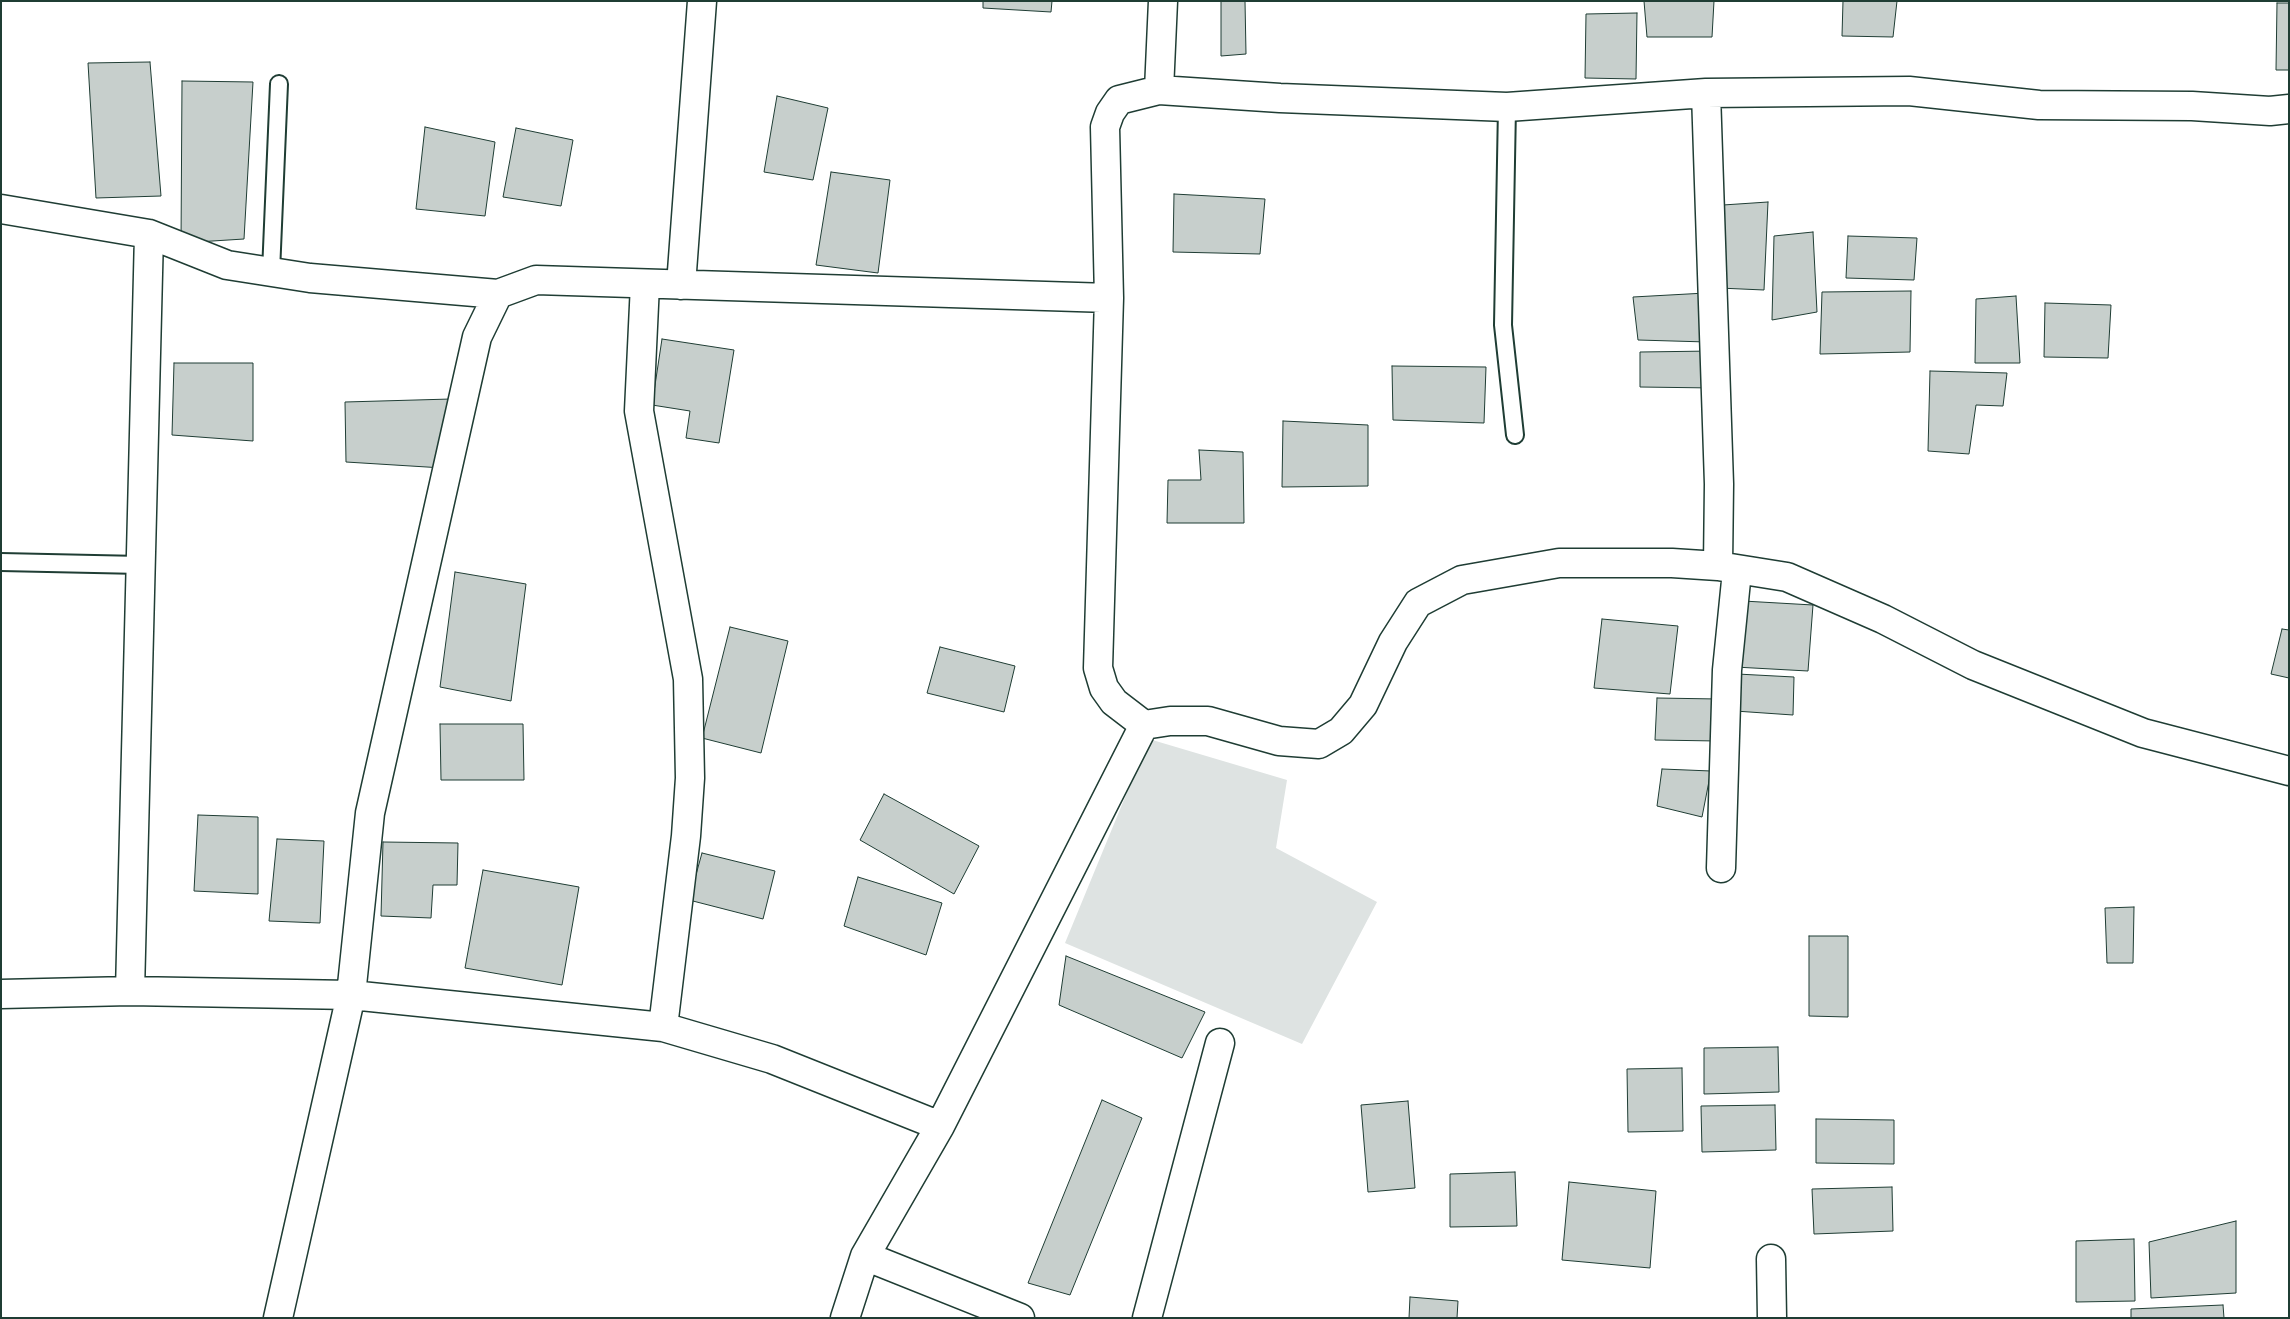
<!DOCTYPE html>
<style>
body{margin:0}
#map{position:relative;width:2290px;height:1319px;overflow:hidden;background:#fff;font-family:Mali,sans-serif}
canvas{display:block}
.frame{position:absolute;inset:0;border:2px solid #1f3d34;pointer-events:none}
</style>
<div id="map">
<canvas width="2290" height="1319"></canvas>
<div class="frame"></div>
</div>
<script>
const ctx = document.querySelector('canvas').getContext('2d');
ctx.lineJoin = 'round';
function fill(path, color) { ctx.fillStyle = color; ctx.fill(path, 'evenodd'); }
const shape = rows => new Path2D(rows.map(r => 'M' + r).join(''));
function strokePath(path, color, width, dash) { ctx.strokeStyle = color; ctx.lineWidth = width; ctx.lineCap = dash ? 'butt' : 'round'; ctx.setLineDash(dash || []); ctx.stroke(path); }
fill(shape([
 [1149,739,1287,780,1276,848,1377,902,1302,1044,1065,943]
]), '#dee3e2');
const building = shape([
 [983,1,1052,1,1051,12,983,8,983,1],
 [1221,1,1245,1,1246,54,1221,56,1221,1],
 [1644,1,1714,1,1712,37,1647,37,1644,1],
 [1843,1,1897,1,1893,37,1842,36,1843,1],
 [2277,3,2289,3,2289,70,2276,70,2277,3],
 [1637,13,1636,79,1585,78,1586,14,1637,13],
 [150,62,161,196,96,198,88,63,150,62],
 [182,81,253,82,244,239,181,243,182,81],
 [777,96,828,108,813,180,764,172,777,96],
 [425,127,495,142,485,216,416,209,425,127],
 [516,128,573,140,561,206,503,197,516,128],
 [831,172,890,180,878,273,816,265,831,172],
 [1174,194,1265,199,1260,254,1173,252,1174,194],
 [1768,202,1764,290,1719,288,1723,205,1768,202],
 [1813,232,1817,312,1772,320,1774,236,1813,232],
 [1848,236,1917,238,1914,280,1846,278,1848,236],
 [1911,291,1910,352,1820,354,1822,292,1911,291],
 [1706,293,1707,342,1638,340,1633,297,1706,293],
 [2016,296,2020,363,1975,363,1976,299,2016,296],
 [2045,303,2111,305,2108,358,2044,357,2045,303],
 [662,339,734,350,719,443,686,438,690,411,652,405,662,339],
 [1713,351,1714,388,1640,387,1640,352,1713,351],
 [174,363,253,363,253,441,172,435,174,363],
 [1392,366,1486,367,1484,423,1393,420,1392,366],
 [1930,371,2007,373,2003,406,1976,405,1969,454,1928,451,1930,371],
 [451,399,443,468,346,462,345,402,451,399],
 [1283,421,1368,425,1368,486,1282,487,1283,421],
 [1199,450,1243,452,1244,523,1167,523,1168,480,1201,480,1199,450],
 [455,572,526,584,511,701,440,687,455,572],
 [1743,601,1813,605,1808,671,1735,667,1743,601],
 [1602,619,1678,626,1670,694,1594,688,1602,619],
 [730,627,788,641,761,753,702,738,730,627],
 [2282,629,2289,630,2289,678,2271,674,2282,629],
 [940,647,1015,666,1004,712,927,693,940,647],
 [1737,674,1794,677,1793,715,1735,711,1737,674],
 [1657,698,1718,699,1717,741,1655,740,1657,698],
 [440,724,523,724,524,780,441,780,440,724],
 [1662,769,1711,771,1702,817,1657,806,1662,769],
 [884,794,979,846,954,894,860,840,884,794],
 [198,815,258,817,258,894,194,891,198,815],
 [277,839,324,841,320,923,269,921,277,839],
 [383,842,458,843,457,885,433,885,431,918,381,916,383,842],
 [702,853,775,871,763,919,689,900,702,853],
 [483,870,579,887,562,985,465,968,483,870],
 [858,877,942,903,926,955,844,926,858,877],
 [2134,907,2133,963,2107,963,2105,908,2134,907],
 [1809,936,1848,936,1848,1017,1809,1016,1809,936],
 [1066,956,1205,1012,1182,1058,1059,1005,1066,956],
 [1778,1047,1779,1092,1704,1094,1704,1048,1778,1047],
 [1682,1068,1683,1131,1628,1132,1627,1069,1682,1068],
 [1102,1100,1142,1118,1070,1295,1028,1283,1102,1100],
 [1408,1101,1415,1188,1368,1192,1361,1105,1408,1101],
 [1775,1105,1776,1150,1702,1152,1701,1106,1775,1105],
 [1816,1119,1894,1120,1894,1164,1816,1163,1816,1119],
 [1515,1172,1517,1226,1450,1227,1450,1174,1515,1172],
 [1569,1182,1656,1191,1650,1268,1562,1260,1569,1182],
 [1892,1187,1893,1231,1814,1234,1812,1189,1892,1187],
 [2236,1221,2236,1293,2151,1298,2149,1242,2236,1221],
 [2134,1239,2135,1301,2076,1302,2076,1241,2134,1239],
 [1410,1297,1458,1301,1457,1318,1409,1318,1410,1297],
 [2223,1305,2224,1318,2131,1318,2131,1309,2223,1305]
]);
fill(building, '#c7cfcc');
strokePath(building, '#1f3d34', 1);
const lane = shape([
 [1507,107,1503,325,1515,435],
 [271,272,279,84],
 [1,562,141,565]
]);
const street = shape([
 [1159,90,1163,1],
 [1706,93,1719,484,1718,566],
 [1,209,149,234,227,265,310,278,498,294],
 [645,284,639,411,688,679,690,778,686,836,663,1027],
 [681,285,702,1],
 [1144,725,1170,721,1208,721,1279,741,1319,744,1341,731,1363,705,1393,642,1418,603,1462,580,1559,563,1672,563,1718,566,1787,577,1883,619,1973,665,2143,733,2289,771],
 [1721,868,1727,670,1737,571],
 [130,991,149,234],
 [1,994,130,991,351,995,663,1027,772,1059,940,1126],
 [865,1256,1020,1318],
 [1771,1259,1772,1318],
 [278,1318,351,995,370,813,477,337,498,294,536,280,1109,298,1105,127,1110,113,1119,100,1159,90,1280,98,1507,107,1706,93,1909,91,2039,105,2192,106,2270,111,2289,109],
 [845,1318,865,1256,940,1126,1144,725,1114,702,1104,688,1098,668,1109,298],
 [1147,1318,1220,1043]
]);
strokePath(lane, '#1f3d34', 20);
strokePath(street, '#1f3d34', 31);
strokePath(lane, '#fff', 16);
strokePath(street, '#fff', 28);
</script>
